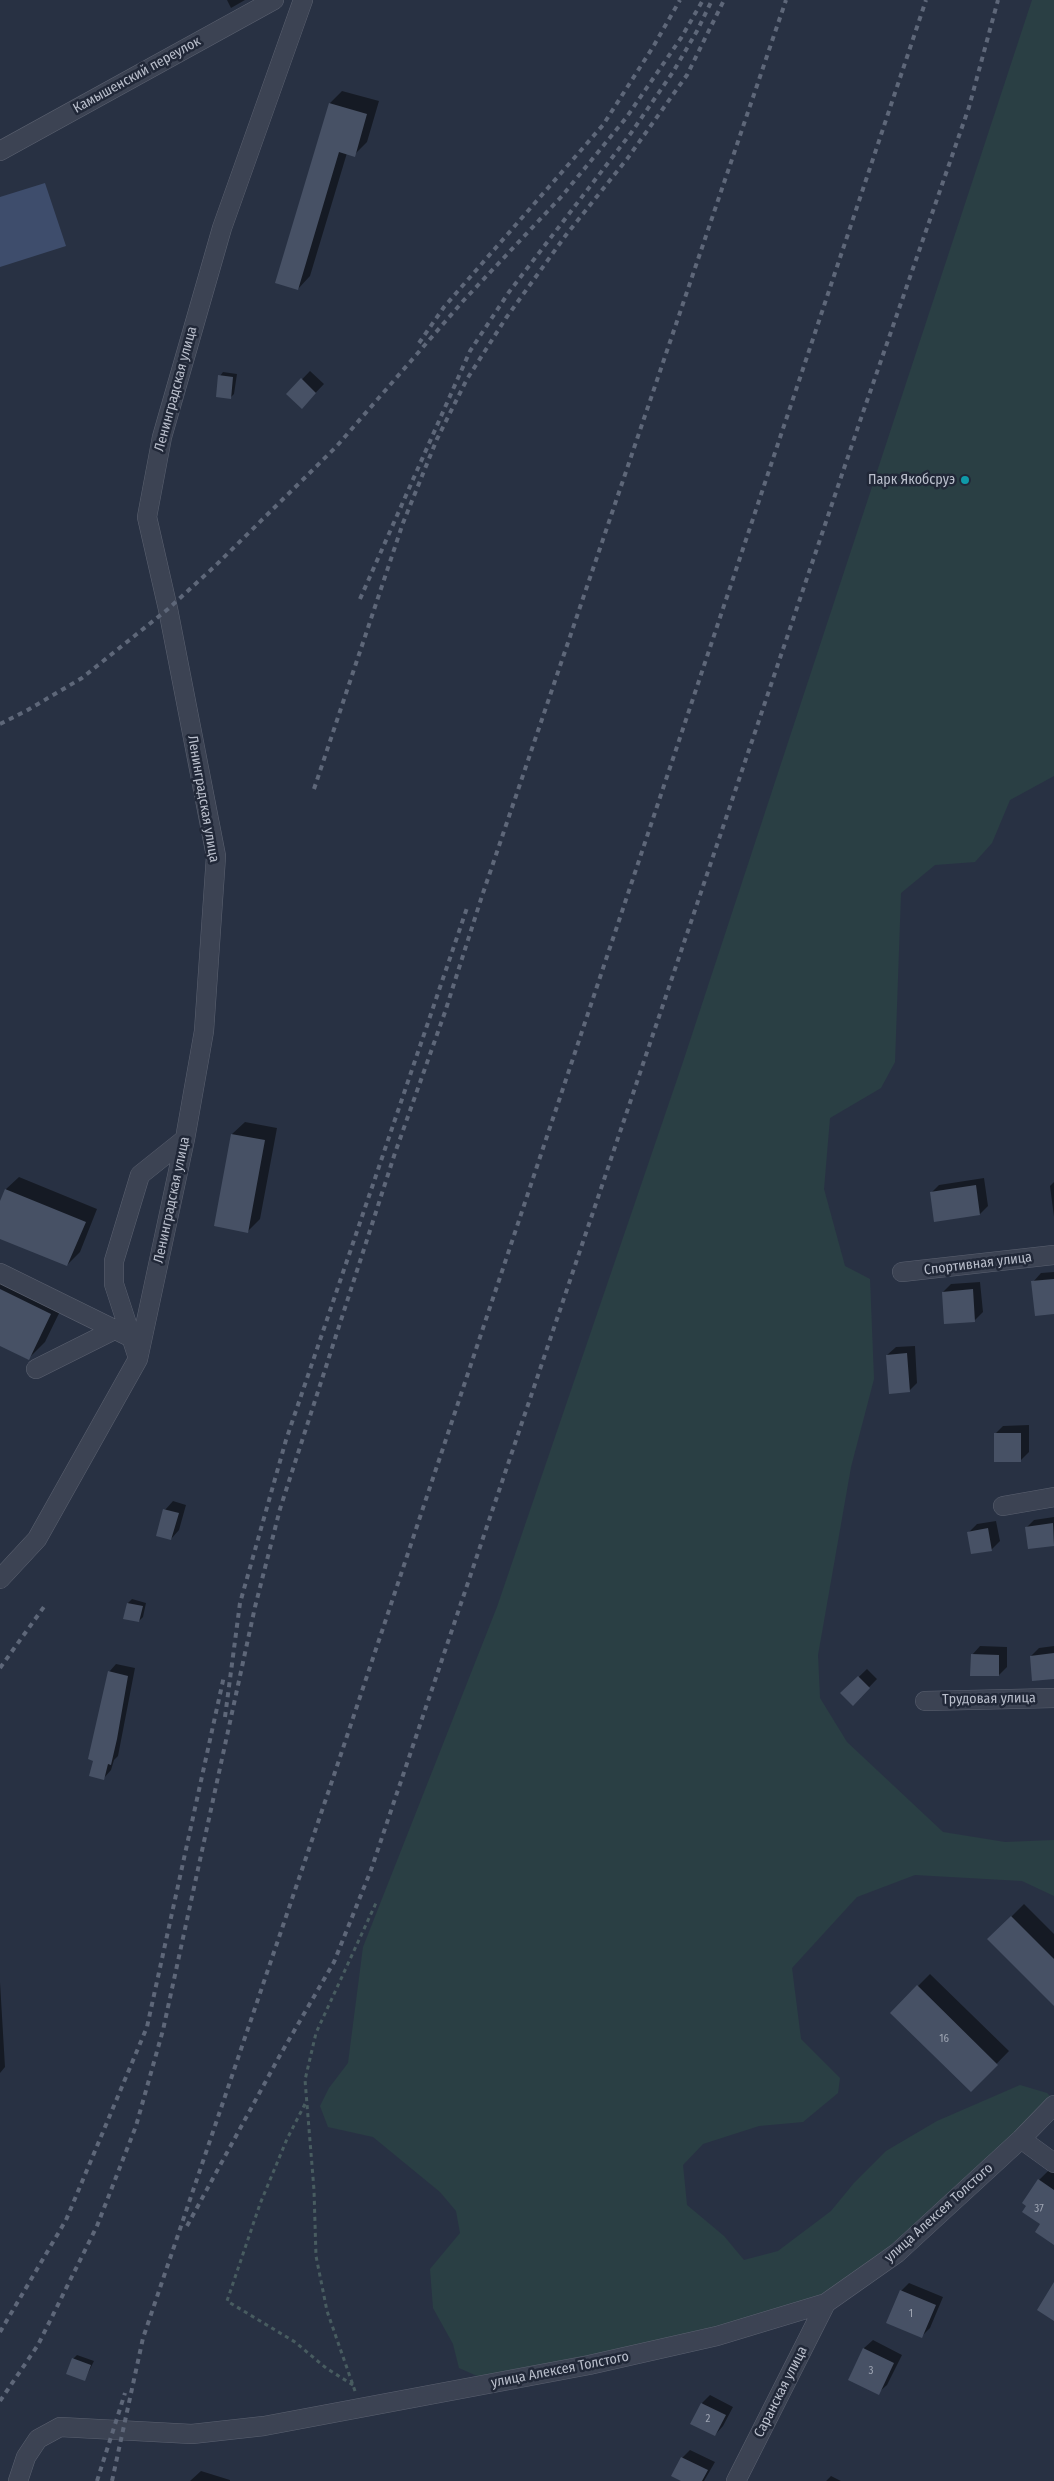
<!DOCTYPE html>
<meta charset="utf-8">
<style>
body{margin:0}
canvas{display:block;background:#283143}
</style>
<canvas width="1054" height="2481"></canvas>
<script>
const ctx = document.querySelector('canvas').getContext('2d');
ctx.lineJoin = 'round';
function fill(path, color) { ctx.fillStyle = color; ctx.fill(path, 'evenodd'); }
const shape = rows => new Path2D(rows.map(r => 'M' + r).join(''));
function strokePath(path, color, width, dash) { ctx.strokeStyle = color; ctx.lineWidth = width; ctx.lineCap = dash ? 'butt' : 'round'; ctx.setLineDash(dash || []); ctx.stroke(path); }
function write(font, color, halo, rows, align = 'center') {
  ctx.font = font + ' "Fira Sans Condensed",sans-serif'; ctx.lineWidth = 5; ctx.setLineDash([]); ctx.textBaseline = 'middle'; ctx.strokeStyle = halo; ctx.fillStyle = color; for (const [text, x, y, turn = 0] of rows) {
    ctx.save(); ctx.translate(x, y); ctx.rotate((+turn || 0) * Math.PI / 180); ctx.textAlign = isNaN(turn) ? turn : align; if (halo) ctx.strokeText(text, 0, 0); ctx.fillText(text, 0, 0); ctx.restore();
  }
}
fill(shape([
 [1032,0,1054,0,1054,776,1010,800,992,843,975,862,935,865,901,893,895,1062,881,1088,830,1118,824,1189,845,1266,870,1279,874,1379,851,1467,818,1655,820,1698,847,1742,943,1832,1005,1842,1054,1840,1054,1896,1022,1881,915,1875,857,1897,792,1968,801,2039,840,2078,838,2093,803,2122,759,2126,703,2144,683,2165,687,2205,724,2236,744,2260,778,2251,831,2211,854,2183,886,2151,937,2121,1020,2085,1047,2093,1054,2100,1054,2105,826,2303,484,2379,459,2368,453,2344,433,2308,430,2269,460,2233,456,2211,440,2192,373,2137,328,2127,320,2106,329,2088,348,2063,363,1947,497,1607,682,1065]
]), '#2a3f44');
fill(shape([
 [45,183,66,246,0,267,0,197]
]), '#3e4d6c');
fill(shape([
 [227,0,245,0,231,8],
 [342,91,379,101,367,142,354,155,347,153,310,276,298,289,330,103],
 [310,371,324,384,302,407,288,394],
 [223,372,237,374,234,394,230,398,220,376],
 [245,1122,277,1128,260,1219,248,1231,232,1134],
 [19,1177,97,1209,80,1252,67,1265,0,1237,0,1204,6,1189],
 [984,1178,988,1206,980,1214,935,1221,931,1193,939,1185],
 [1054,1182,1054,1217,1050,1186],
 [0,1265,67,1297,45,1342,28,1359,0,1345],
 [1054,1272,1054,1313,1033,1282,1041,1273],
 [980,1282,983,1312,975,1320,943,1292,951,1284],
 [915,1346,917,1383,909,1391,887,1355,896,1347],
 [1029,1425,1029,1452,1021,1460,995,1434,1003,1426],
 [173,1501,186,1505,179,1530,171,1539,165,1510],
 [1054,1517,1054,1544,1029,1548,1026,1528,1034,1520],
 [996,1521,1000,1541,991,1550,968,1533,977,1524],
 [132,1599,146,1603,143,1617,139,1621,125,1618,128,1603],
 [980,1646,1007,1647,1007,1667,999,1675,972,1655],
 [1054,1646,1054,1678,1031,1656,1039,1648],
 [116,1664,135,1668,118,1756,114,1760,111,1770,104,1778,109,1672],
 [867,1669,877,1679,853,1704,842,1693],
 [1024,1904,1054,1934,1054,2004,989,1939],
 [930,1974,1009,2051,971,2090,891,2013],
 [0,1982,5,2067,0,2073],
 [1051,2168,1054,2170,1054,2243,1041,2223,1039,2180],
 [909,2283,943,2297,930,2328,922,2336,901,2291],
 [873,2340,902,2355,887,2385,878,2393,849,2379,864,2348],
 [77,2355,94,2361,85,2379,73,2359],
 [710,2395,733,2407,723,2426,715,2435,702,2403],
 [690,2450,715,2462,704,2481,683,2481,682,2458],
 [201,2471,230,2480,230,2481,190,2481],
 [831,2476,841,2481,826,2481]
]), '#0007');
fill(shape([
 [329,103,367,114,355,157,339,152,298,290,275,283],
 [218,375,233,377,231,399,216,397],
 [301,378,316,393,302,409,286,394],
 [231,1134,265,1140,248,1233,214,1226],
 [976,1185,980,1215,934,1222,930,1192],
 [5,1189,86,1222,67,1266,0,1239,0,1201],
 [1054,1279,1054,1314,1035,1316,1031,1281],
 [0,1289,51,1314,29,1360,0,1346],
 [973,1289,975,1322,944,1324,942,1292],
 [907,1353,910,1392,889,1394,886,1355],
 [994,1433,1021,1433,1021,1462,994,1462],
 [163,1509,179,1513,171,1540,156,1536],
 [1053,1523,1054,1546,1028,1549,1025,1527],
 [988,1528,992,1551,971,1554,967,1532],
 [127,1603,143,1606,139,1622,123,1619],
 [1054,1653,1054,1679,1032,1681,1030,1656],
 [971,1654,999,1655,999,1676,970,1676],
 [108,1671,128,1676,117,1739,111,1765,108,1764,104,1780,89,1776,93,1761,88,1759],
 [858,1676,870,1688,853,1706,840,1693],
 [1011,1916,1054,1959,1054,2006,987,1939],
 [917,1985,998,2065,971,2092,890,2013],
 [1038,2179,1054,2190,1054,2245,1035,2232,1040,2224,1022,2212,1026,2206,1022,2203],
 [1054,2282,1054,2321,1037,2310],
 [900,2290,936,2305,922,2338,886,2323],
 [863,2348,894,2363,879,2395,848,2380],
 [72,2358,91,2365,85,2381,66,2374],
 [701,2403,726,2415,715,2436,690,2424],
 [681,2457,708,2470,702,2481,681,2481,671,2476]
]), '#475165');
const minor = shape([
 [0,151,274,0],
 [902,1272,1054,1255],
 [0,1273,132,1338],
 [138,1358,114,1284,114,1261,140,1175,185,1139],
 [36,1369,114,1330],
 [1003,1506,1054,1497],
 [0,1579,37,1539,138,1359,185,1139,204,1031,216,856,168,609,147,517,162,437,222,228,303,0],
 [925,1701,1054,1698],
 [1021,2139,1054,2163],
 [18,2481,26,2457,38,2439,60,2427,192,2434,264,2426,589,2365,717,2336,826,2303,897,2253,1021,2139,1054,2105],
 [736,2481,826,2303]
]);
strokePath(minor, '#5b6170', 20);
strokePath(shape([
 [305,2104,287,2139,260,2204,227,2301,295,2342,326,2368,353,2385],
 [355,2391,327,2311,316,2256,314,2190,305,2080,316,2033,376,1903]
]), '#485c60', 3, [4, 4]);
strokePath(minor, '#3c4353', 19);
strokePath(shape([
 [419,343,444,307,603,125,653,47,680,0],
 [360,599,470,351,509,292,631,133,673,72,697,31,712,0],
 [0,724,26,711,82,678,168,609,214,567,336,447,464,300,562,196,626,118,681,38,703,0],
 [314,789,403,523,437,439,467,379,506,318,566,235,627,159,687,75,724,0],
 [0,1668,46,1604],
 [225,1717,240,1603,286,1440,468,905],
 [187,2226,279,2057,334,1962,371,1870,859,424,969,107,998,0],
 [0,2332,66,2220,147,2027,224,1676],
 [0,2401,38,2345,97,2226,136,2126,163,2030,255,1607,280,1509,395,1153,445,1012,482,896,786,0],
 [97,2481,125,2393],
 [112,2481,143,2338,330,1787,926,0]
]), '#5e6779', 4, [5, 5]);
for (const [x, y, r, color] of [
 [965,480,5,"#0f9aa8"]
]) { const dot = new Path2D(); dot.arc(x, y, r, 0, 2 * Math.PI); ctx.fillStyle = color; ctx.fill(dot); strokePath(dot, '#212838', 2); }
write('11px', '#9da4b2', null, [
 ["16",944,2039],
 ["37",1039,2209],
 ["1",911,2314],
 ["3",871,2371],
 ["2",708,2419]
]);
write('14px', '#babfcc', '#212838', [
 ["Камышенский переулок",137,75,-29],
 ["Ленинградская улица",176,389,-75],
 ["Ленинградская улица",203,799,80],
 ["Ленинградская улица",172,1200,-78],
 ["Спортивная улица",978,1264,-7],
 ["Трудовая улица",989,1699,-1],
 ["улица Алексея Толстого",939,2213,-42],
 ["улица Алексея Толстого",560,2370,-11],
 ["Саранская улица",781,2392,-63]
]);
write('14px', '#babfcc', '#212838', [
 ["Парк Якобсруэ",955,480]
], 'right');
</script>
